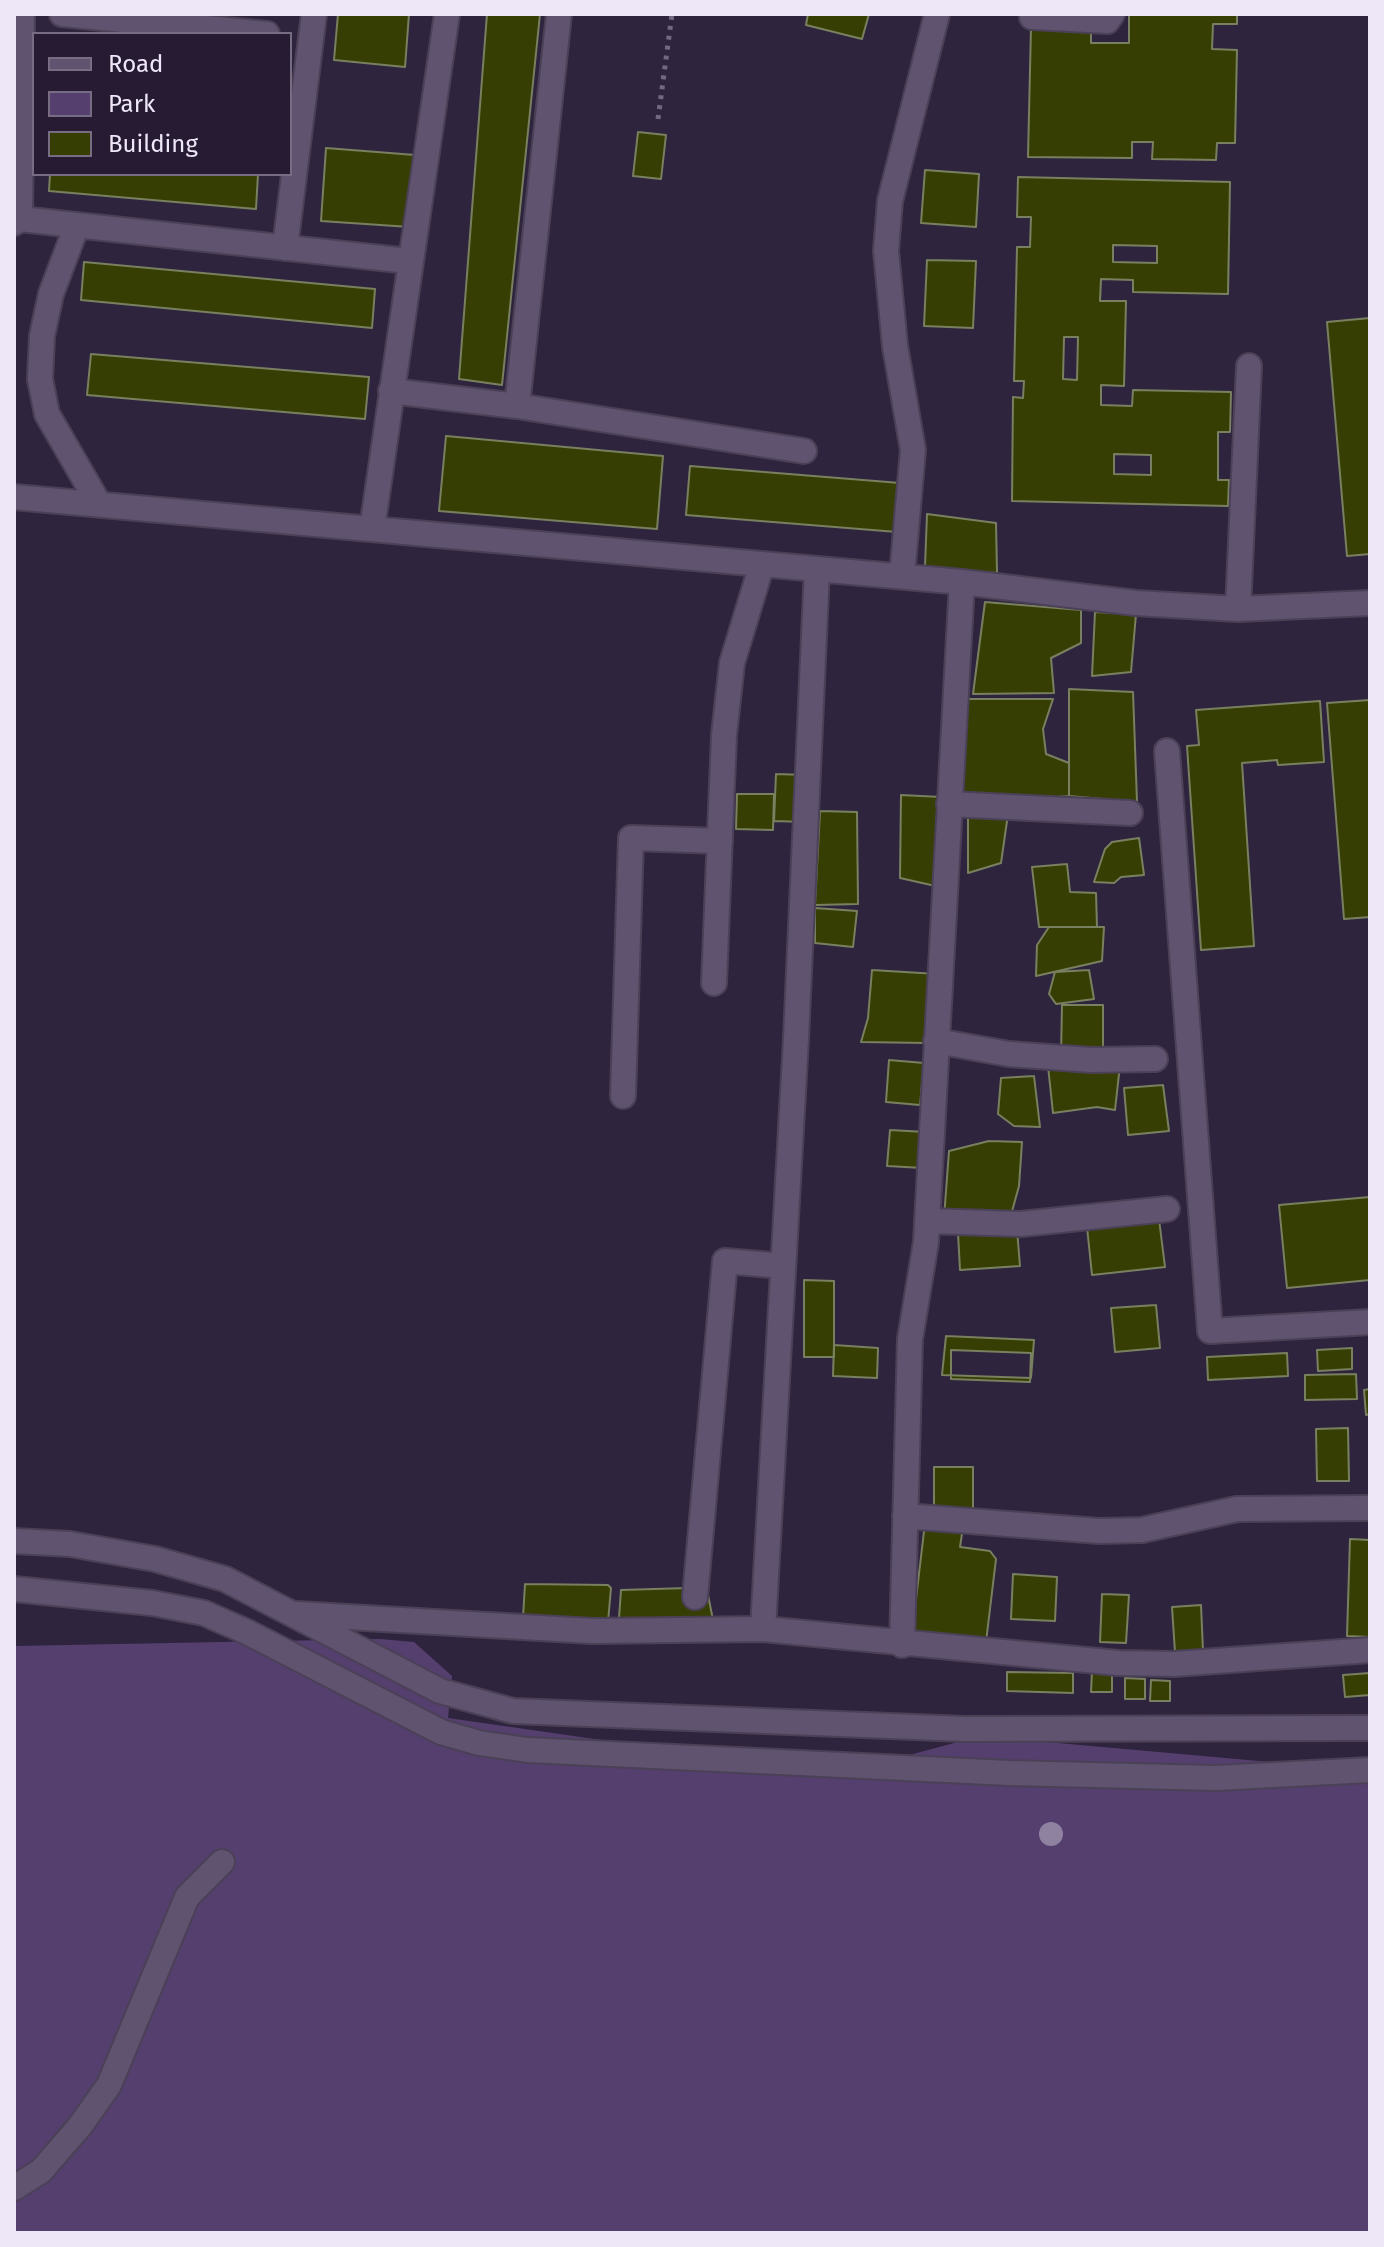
<!DOCTYPE html>
<style>
body{margin:0}
#map{position:relative;width:1384px;height:2247px;overflow:hidden;background:#2f243e;font-family:"Fira Sans",sans-serif}
canvas{display:block}
.frame{position:absolute;inset:0;border:16px solid #eee7f8;pointer-events:none}
.legend{position:absolute;left:32px;top:32px;width:260px;height:144px;box-sizing:border-box;background:#261b33;border:2px solid #766d82;margin:0;padding:10px 14px;list-style:none;font-size:24px;color:#eee7f8}
.legend li{display:flex;align-items:center;gap:16px;height:40px}
.legend b{width:40px;border:2px solid #766d82}
</style>
<div id="map">
<canvas width="1384" height="2247"></canvas>
<div class="frame"></div>
<ul class="legend">
<li><b style="height:10px;background:#5f5370"></b>Road</li>
<li><b style="height:22px;background:#543f6e"></b>Park</li>
<li><b style="height:22px;background:#373e03"></b>Building</li>
</ul>
</div>
<script>
const ctx = document.querySelector('canvas').getContext('2d');
ctx.lineJoin = 'round';
function fill(path, color) { ctx.fillStyle = color; ctx.fill(path, 'evenodd'); }
const shape = rows => new Path2D(rows.map(r => 'M' + r).join(''));
function strokePath(path, color, width, dash) { ctx.strokeStyle = color; ctx.lineWidth = width; ctx.lineCap = dash ? 'butt' : 'round'; ctx.setLineDash(dash || []); ctx.stroke(path); }
fill(shape([
 [380,1639,414,1642,452,1676,448,1718,839,1774,980,1736,1370,1771,1370,2233,14,2233,14,1646]
]), '#543f6e');
const building = shape([
 [338,14,409,14,405,67,334,60,338,14],
 [487,14,540,14,502,385,459,379,487,14],
 [808,14,869,14,862,39,806,25,808,14],
 [1129,14,1237,14,1237,24,1213,24,1212,49,1237,50,1235,143,1217,143,1216,160,1152,159,1153,142,1132,142,1132,158,1028,157,1031,27,1091,28,1091,43,1129,43,1129,14],
 [638,132,666,135,661,179,633,176,638,132],
 [326,148,415,155,410,227,321,221,326,148],
 [925,170,979,174,976,227,921,223,925,170],
 [50,174,258,174,256,209,49,191,50,174],
 [1018,177,1230,182,1228,294,1133,292,1133,280,1101,279,1100,301,1126,301,1124,386,1101,385,1101,405,1132,406,1133,390,1231,392,1230,432,1218,432,1218,480,1229,480,1228,506,1012,501,1013,397,1023,398,1024,381,1014,381,1017,247,1030,247,1031,217,1017,217,1018,177],
 [1113,245,1157,246,1157,263,1113,262,1113,245],
 [1064,337,1078,337,1077,380,1063,379,1064,337],
 [1114,454,1151,455,1151,475,1114,474,1114,454],
 [927,260,976,261,973,328,924,326,927,260],
 [84,262,375,289,372,328,81,300,84,262],
 [1370,318,1370,554,1347,556,1327,322,1370,318],
 [91,354,369,377,365,419,87,395,91,354],
 [446,436,663,456,657,529,439,511,446,436],
 [690,466,900,483,897,532,686,515,690,466],
 [927,514,996,523,997,573,925,567,927,514],
 [985,602,1081,610,1081,643,1051,658,1054,693,973,694,985,602],
 [1095,612,1136,614,1131,672,1092,676,1095,612],
 [1069,689,1133,692,1137,802,1069,796,1069,689],
 [965,699,1053,699,1043,729,1046,754,1069,763,1069,796,960,805,965,699],
 [1370,700,1370,917,1344,919,1327,703,1370,700],
 [1320,701,1324,762,1278,765,1277,760,1242,763,1254,946,1201,950,1187,746,1199,745,1196,710,1320,701],
 [776,774,806,775,804,822,774,821,776,774],
 [737,794,774,794,773,830,736,829,737,794],
 [901,795,941,797,940,887,900,878,901,795],
 [1009,807,1001,863,968,873,968,811,1009,807],
 [820,811,857,812,858,904,815,905,820,811],
 [1139,838,1144,875,1121,877,1114,883,1094,882,1105,849,1112,842,1139,838],
 [1067,864,1070,892,1096,893,1097,927,1039,927,1032,867,1067,864],
 [815,908,857,911,853,947,815,943,815,908],
 [1049,927,1104,927,1102,961,1036,976,1037,945,1049,927],
 [872,970,937,974,927,1043,861,1042,868,1018,872,970],
 [1089,970,1094,999,1056,1004,1049,994,1055,972,1089,970],
 [1062,1005,1103,1005,1103,1047,1061,1055,1062,1005],
 [889,1060,924,1063,920,1105,886,1102,889,1060],
 [1120,1065,1115,1110,1097,1107,1053,1113,1048,1066,1120,1065],
 [1034,1076,1040,1127,1014,1126,998,1114,1001,1078,1034,1076],
 [1163,1085,1169,1131,1128,1135,1124,1088,1163,1085],
 [890,1130,925,1132,923,1168,887,1166,890,1130],
 [989,1141,1022,1142,1019,1186,1011,1215,944,1218,949,1151,989,1141],
 [1370,1197,1370,1280,1287,1288,1279,1205,1370,1197],
 [1159,1219,1165,1267,1092,1275,1087,1227,1159,1219],
 [1017,1230,1020,1266,960,1270,958,1233,1017,1230],
 [804,1280,834,1281,834,1357,804,1357,804,1280],
 [1156,1305,1160,1348,1115,1352,1111,1308,1156,1305],
 [946,1336,1034,1340,1031,1378,942,1375,946,1336],
 [834,1345,878,1348,877,1378,833,1376,834,1345],
 [1352,1348,1352,1369,1318,1371,1317,1350,1352,1348],
 [951,1350,1031,1353,1030,1382,951,1379,951,1350],
 [1287,1353,1288,1376,1208,1380,1207,1357,1287,1353],
 [1356,1374,1357,1399,1305,1400,1305,1375,1356,1374],
 [1370,1389,1370,1414,1366,1415,1364,1390,1370,1389],
 [1348,1428,1349,1481,1317,1481,1316,1429,1348,1428],
 [934,1467,973,1467,973,1512,934,1512,934,1467],
 [925,1523,963,1527,960,1547,990,1551,996,1559,986,1642,912,1633,925,1523],
 [1350,1539,1370,1540,1370,1637,1347,1636,1350,1539],
 [1013,1574,1057,1577,1055,1621,1011,1619,1013,1574],
 [525,1584,608,1585,611,1588,608,1622,523,1618,525,1584],
 [688,1588,708,1595,713,1620,619,1618,621,1590,688,1588],
 [1102,1594,1129,1595,1126,1643,1100,1642,1102,1594],
 [1201,1605,1203,1651,1175,1652,1172,1607,1201,1605],
 [1092,1671,1112,1671,1112,1692,1091,1692,1092,1671],
 [1007,1672,1073,1673,1073,1693,1007,1691,1007,1672],
 [1370,1673,1370,1695,1345,1697,1343,1675,1370,1673],
 [1125,1678,1145,1679,1145,1699,1125,1699,1125,1678],
 [1151,1680,1170,1681,1170,1701,1150,1701,1151,1680]
]);
fill(building, '#373e03');
strokePath(building, '#79805f', 2);
const lane = shape([
 [1032,17,1107,21,1112,14],
 [1238,609,1249,366],
 [14,2188,41,2171,80,2126,109,2085,187,1897,222,1862]
]);
const street = shape([
 [62,14,267,34],
 [20,219,22,14],
 [14,223,20,219,409,261],
 [77,225,51,294,42,336,40,379,47,414,99,504],
 [285,248,314,14],
 [391,391,517,406,804,451],
 [517,406,559,14],
 [14,497,962,582,1136,603,1238,609,1370,603],
 [372,529,447,14],
 [902,576,913,450,895,346,886,251,890,201,937,14],
 [1167,751,1210,1331,1370,1322],
 [949,804,1130,813],
 [714,983,724,735,732,663,762,564],
 [936,1041,1009,1054,1091,1060,1155,1059],
 [623,1096,631,838,720,841],
 [927,1221,1021,1224,1167,1209],
 [905,1516,1099,1531,1142,1530,1237,1509,1370,1508],
 [695,1597,725,1261,783,1266],
 [296,1614,592,1631,763,1629,1118,1663,1174,1664,1370,1650],
 [763,1629,796,1039,817,569],
 [902,1645,910,1339,926,1242,962,582]
]);
const secondary = shape([
 [14,1541,70,1544,155,1559,225,1579,440,1691,513,1711,965,1729,1370,1728],
 [14,1589,152,1603,204,1613,247,1632,441,1732,479,1743,527,1750,1009,1773,1216,1778,1370,1770]
]);
strokePath(lane, '#4b4157', 28);
strokePath(street, '#4b4157', 28);
strokePath(secondary, '#4b4157', 28);
strokePath(shape([
 [658,119,672,14]
]), '#72687f', 5, [4, 6]);
strokePath(lane, '#5f5370', 24);
strokePath(street, '#5f5370', 24);
strokePath(secondary, '#5f5370', 24);
ctx.fillStyle = '#8f82a1';
for (const [x, y] of [
 [1051,1834]
]) { ctx.beginPath(); ctx.arc(x, y, 12, 0, 2 * Math.PI); ctx.fill(); }
</script>
